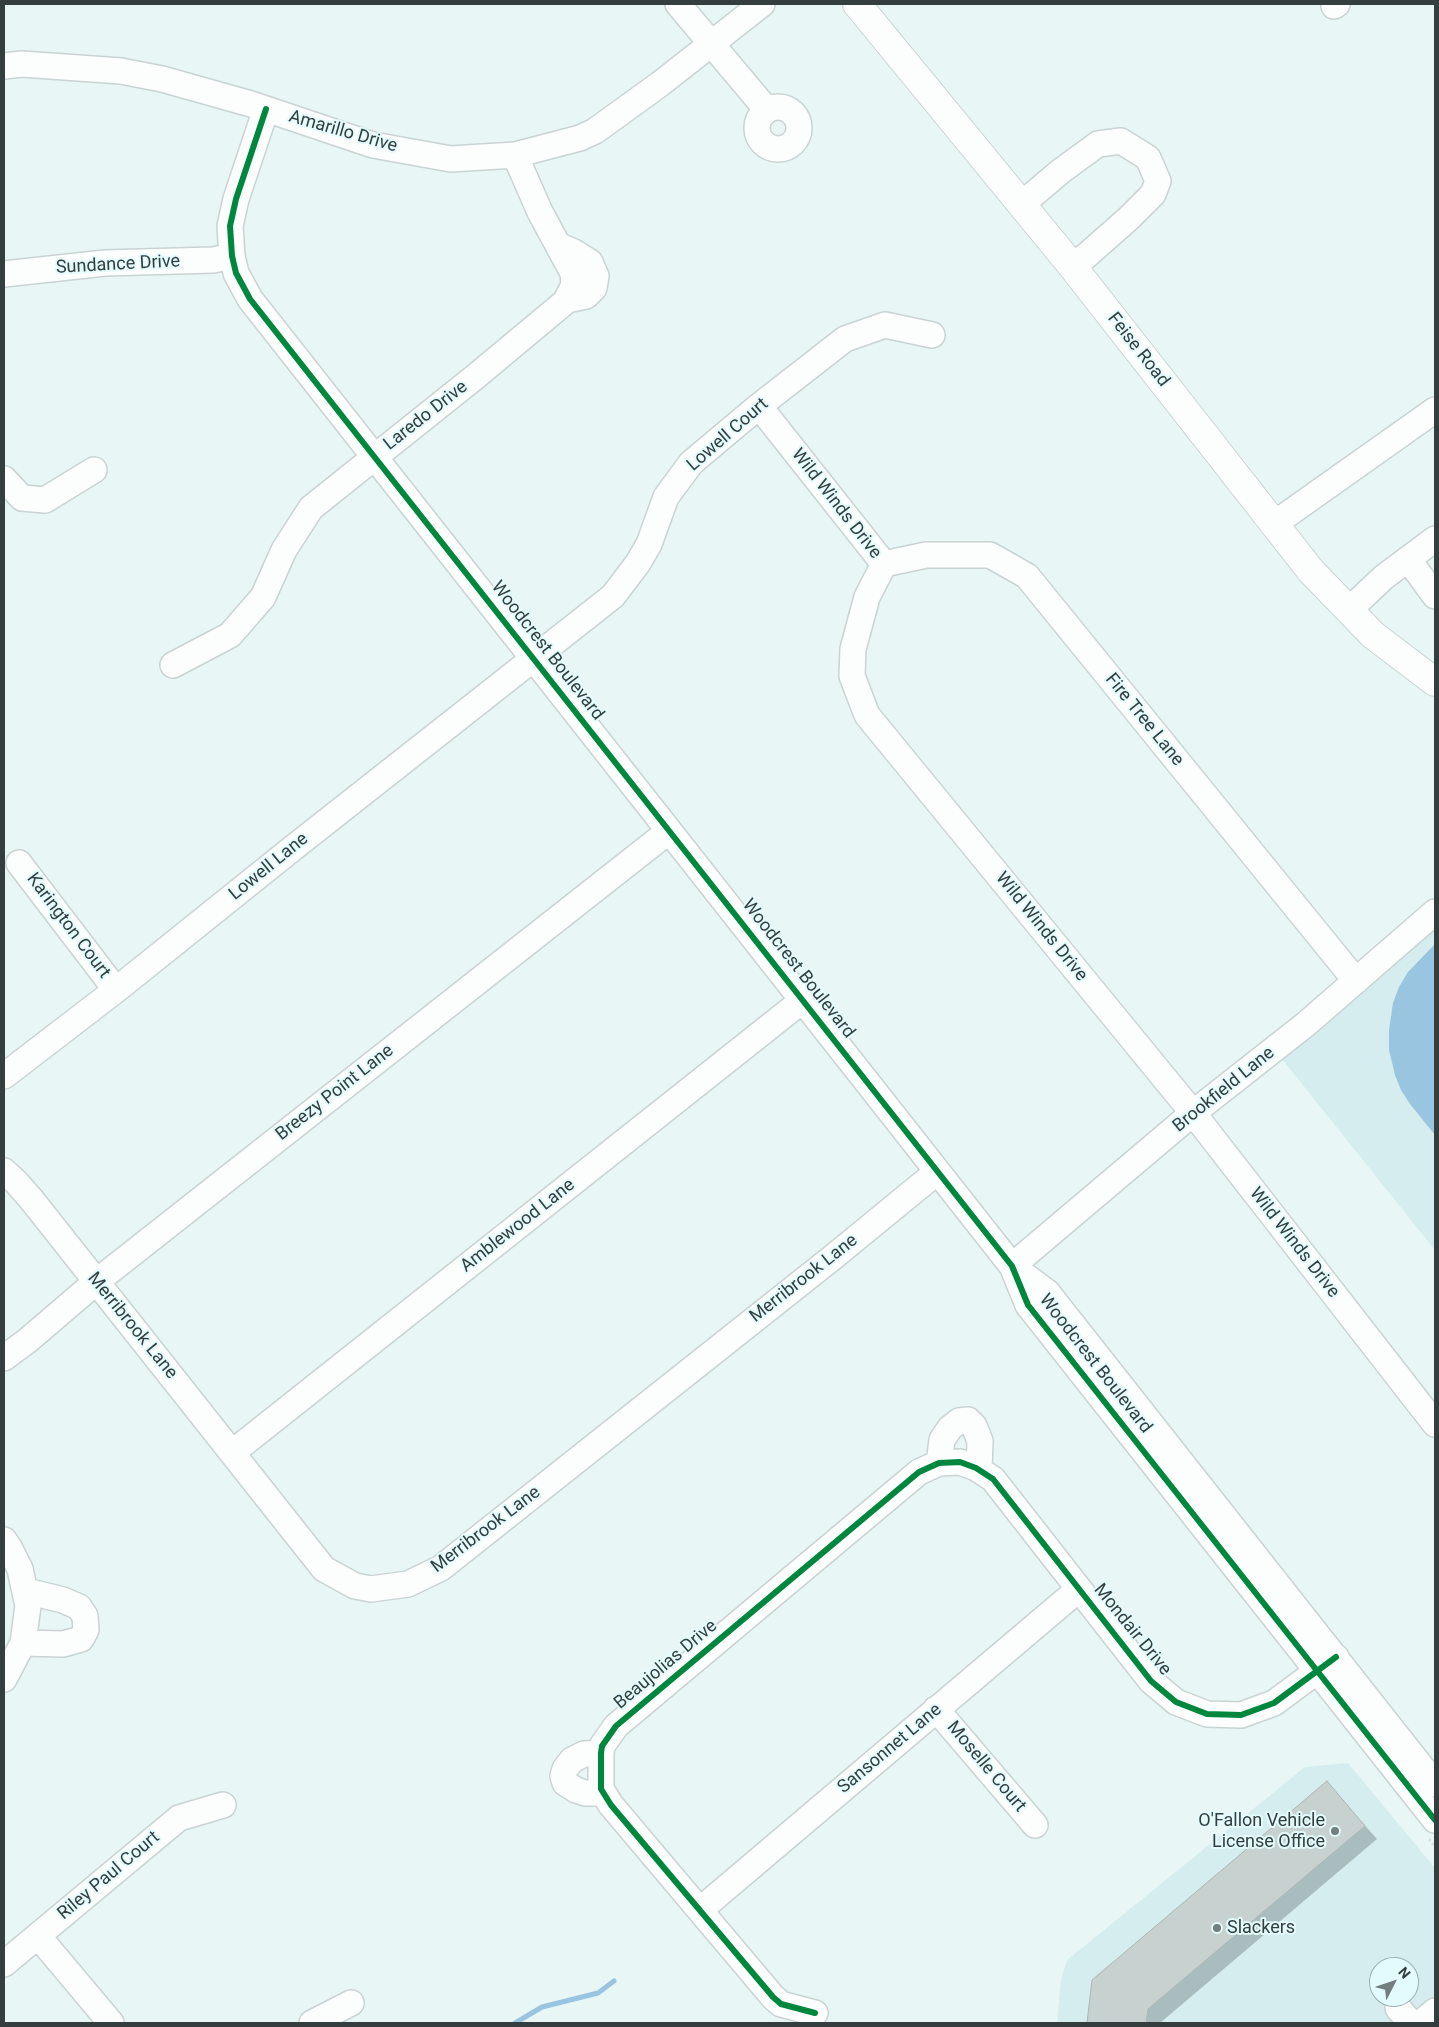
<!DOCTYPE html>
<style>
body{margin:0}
#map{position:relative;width:1439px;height:2027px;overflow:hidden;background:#e9f6f6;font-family:Roboto,sans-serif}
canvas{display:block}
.frame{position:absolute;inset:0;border:5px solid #343e3e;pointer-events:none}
.north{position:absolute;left:1369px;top:1957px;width:50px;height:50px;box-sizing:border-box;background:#e3fbfc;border:1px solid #9dafb0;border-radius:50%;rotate:49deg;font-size:14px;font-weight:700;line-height:20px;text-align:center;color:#343e3e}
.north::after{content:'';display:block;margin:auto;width:18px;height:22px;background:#737e7e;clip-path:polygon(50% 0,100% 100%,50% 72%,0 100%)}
</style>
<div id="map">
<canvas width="1439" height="2027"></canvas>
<div class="frame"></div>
<div class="north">N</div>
</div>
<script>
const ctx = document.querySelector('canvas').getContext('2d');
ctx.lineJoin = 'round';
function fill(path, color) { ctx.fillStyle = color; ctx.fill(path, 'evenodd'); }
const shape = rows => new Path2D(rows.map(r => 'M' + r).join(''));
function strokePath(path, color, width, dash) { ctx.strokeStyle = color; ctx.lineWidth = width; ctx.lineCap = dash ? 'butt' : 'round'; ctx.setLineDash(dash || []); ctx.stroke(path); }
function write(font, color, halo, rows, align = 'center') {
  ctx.font = font + ' Roboto,sans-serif'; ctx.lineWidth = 4; ctx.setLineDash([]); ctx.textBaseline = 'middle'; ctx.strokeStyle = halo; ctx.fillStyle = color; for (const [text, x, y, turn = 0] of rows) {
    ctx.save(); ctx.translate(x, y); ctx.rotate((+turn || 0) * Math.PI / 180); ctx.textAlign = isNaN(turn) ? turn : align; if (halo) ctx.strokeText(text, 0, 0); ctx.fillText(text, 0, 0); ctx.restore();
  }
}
fill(shape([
 [1435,927,1435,1250,1282,1059],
 [1348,1763,1435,1868,1435,2023,1057,2023,1061,1980,1067,1960,1305,1767],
 [1379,1967,1409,1967,1409,1997,1379,1997]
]), '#d5edee');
fill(shape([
 [1435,944,1435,1135,1410,1104,1401,1090,1395,1075,1389,1050,1389,1030,1393,1003,1399,987,1408,972]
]), '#9ac5e0');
fill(shape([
 [1327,1783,1377,1839,1160,2023,1089,2023,1093,1981]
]), '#0003');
strokePath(shape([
 [515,2023,542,2007,598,1993,614,1981]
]), '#9ac5e0', 5);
const building = shape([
 [1327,1781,1365,1826,1148,2009,1146,2023,1087,2023,1092,1980,1327,1781]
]);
fill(building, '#c7d1d0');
strokePath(building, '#acb6b5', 1);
const minor = shape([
 [678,4,767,110],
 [1334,6,1337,4],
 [4,66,22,64,121,71,162,79,251,104,373,145,451,159,515,155,580,138,595,131,660,84,762,4],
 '757 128a21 21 0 1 1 42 0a21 21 0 1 1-42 0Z',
 [266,109,236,199,230,226,232,256,236,273,250,299,1012,1266,1028,1305,1435,1820],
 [1022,204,1061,171,1098,144,1121,141,1148,158,1158,181,1153,194,1129,218,1086,256,1072,266],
 [560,246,574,252,590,262,596,276,594,288,586,296,567,300],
 [4,274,105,263,213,260,232,256],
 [759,406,884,564,867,597,853,649,852,676,867,715,1193,1113,1435,1424],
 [4,479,22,498,45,500,94,470],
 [1274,524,1435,410],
 [1408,559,1435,596],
 [884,564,926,555,990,555,1027,576,1356,981],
 [1349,610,1384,577,1435,539],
 [173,665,230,635,263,597,284,550,311,508,475,377,565,302,574,285,573,273,540,212,515,155],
 [19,863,116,990],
 [4,1076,116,990,293,848,613,596,638,563,649,544,666,497,691,463,759,406,845,339,885,325,932,335],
 [4,1171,16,1182,31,1199,324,1569,355,1586,371,1589,408,1584,441,1568,832,1258,937,1172],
 [1012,1266,1047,1292,1435,1784],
 [1012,1266,1193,1113,1306,1024,1435,912],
 [4,1358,27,1341,96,1282,669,831],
 [233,1452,803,1000],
 [939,1463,942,1440,950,1428,959,1421,968,1420,974,1426,980,1441,979,1470],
 [4,1540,10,1549,20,1569,28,1606,23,1643,4,1679],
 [23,1643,63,1644,81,1639,86,1630,85,1616,79,1607,63,1600,26,1591],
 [936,1709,1035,1825],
 [601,1753,584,1754,572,1760,565,1769,563,1776,565,1783,576,1790,585,1793,603,1793],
 [700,1910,1079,1589],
 [38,1936,111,2023],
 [4,1964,179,1818,223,1805],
 [1398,2008,1411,2023],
 [815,2013,781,2004,773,1997,611,1805,601,1789,601,1753,602,1746,616,1726,919,1472,939,1463,960,1462,976,1468,993,1479,1151,1681,1176,1702,1207,1714,1241,1715,1274,1703,1336,1657],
 [312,2023,351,2003],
 [1421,2023,1435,2011]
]);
const major = shape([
 [857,4,1072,266,1311,571,1373,635,1435,682]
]);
strokePath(minor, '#c9d3d3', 28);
strokePath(major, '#c9d3d3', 30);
strokePath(shape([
 [1429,1839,1435,1847]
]), '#dbe0e0', 3, [2.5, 2.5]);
strokePath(minor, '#fcfefe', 25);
strokePath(major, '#fcfefe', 28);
strokePath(shape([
 [266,109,236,199,230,226,232,256,236,273,250,299,1012,1266,1028,1305,1435,1820],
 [815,2013,781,2004,773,1997,611,1805,601,1789,601,1753,602,1746,616,1726,919,1472,939,1463,960,1462,976,1468,993,1479,1151,1681,1176,1702,1207,1714,1241,1715,1274,1703,1336,1657]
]), '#00873e', 6);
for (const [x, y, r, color] of [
 [1335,1831,5,"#737e7e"],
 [1217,1928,5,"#737e7e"]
]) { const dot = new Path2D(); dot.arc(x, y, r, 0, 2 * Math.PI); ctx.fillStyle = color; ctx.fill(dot); strokePath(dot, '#e3fbfc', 2); }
write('18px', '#343e3e', '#e3fbfc', [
 ["Amarillo Drive",343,132,16],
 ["Sundance Drive",118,265,-3],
 ["Feise Road",1138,350,52],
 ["Laredo Drive",426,416,-38],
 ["Lowell Court",728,435,-41],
 ["Wild Winds Drive",836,504,52],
 ["Woodcrest Boulevard",547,651,52],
 ["Fire Tree Lane",1144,720,51],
 ["Lowell Lane",269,867,-39],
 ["Karington Court",68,926,53],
 ["Wild Winds Drive",1041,927,51],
 ["Woodcrest Boulevard",798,969,52],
 ["Brookfield Lane",1224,1090,-39],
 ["Breezy Point Lane",335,1093,-38],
 ["Amblewood Lane",518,1226,-38],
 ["Wild Winds Drive",1294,1243,52],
 ["Merribrook Lane",804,1279,-38],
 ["Merribrook Lane",132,1326,51],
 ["Woodcrest Boulevard",1095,1364,52],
 ["Merribrook Lane",486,1530,-37],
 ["Mondair Drive",1132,1630,51],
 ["Beaujolias Drive",666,1665,-40],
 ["Sansonnet Lane",890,1749,-40],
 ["Moselle Court",986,1767,50],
 ["Riley Paul Court",109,1876,-40]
]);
write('18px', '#343e3e', '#e3fbfc', [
 ["O'Fallon Vehicle",1325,1821],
 ["License Office",1325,1842],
 ["Slackers",1227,1928,"left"]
], 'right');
</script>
